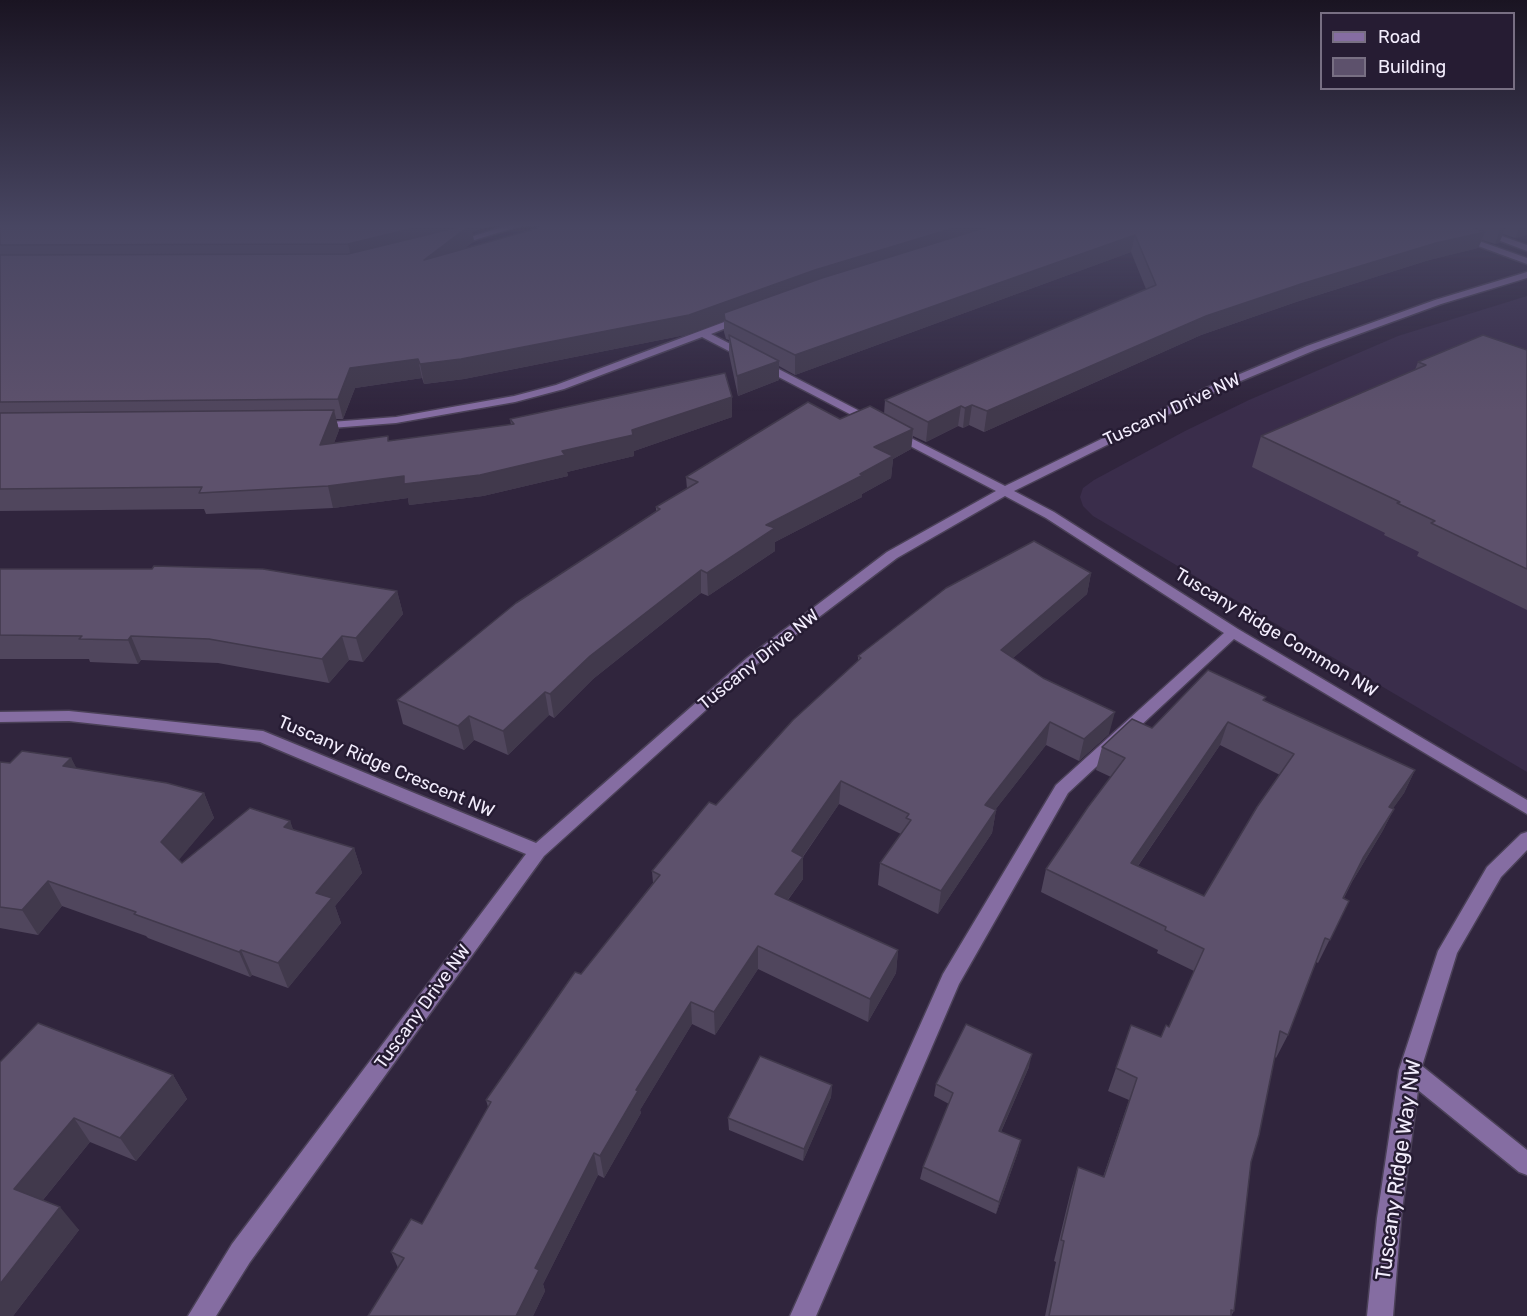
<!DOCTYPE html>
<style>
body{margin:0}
#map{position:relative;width:1527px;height:1316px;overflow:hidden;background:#30253d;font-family:Rubik,sans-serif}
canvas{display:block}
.legend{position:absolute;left:1320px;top:12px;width:195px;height:78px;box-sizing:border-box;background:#261c33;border:2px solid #786f83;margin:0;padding:8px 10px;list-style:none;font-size:18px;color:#f2ecfc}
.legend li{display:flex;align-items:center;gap:12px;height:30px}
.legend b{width:30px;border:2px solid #786f83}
</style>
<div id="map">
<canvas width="1527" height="1316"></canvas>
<ul class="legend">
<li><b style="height:8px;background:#856da2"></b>Road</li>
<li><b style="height:16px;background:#5d516c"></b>Building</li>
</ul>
</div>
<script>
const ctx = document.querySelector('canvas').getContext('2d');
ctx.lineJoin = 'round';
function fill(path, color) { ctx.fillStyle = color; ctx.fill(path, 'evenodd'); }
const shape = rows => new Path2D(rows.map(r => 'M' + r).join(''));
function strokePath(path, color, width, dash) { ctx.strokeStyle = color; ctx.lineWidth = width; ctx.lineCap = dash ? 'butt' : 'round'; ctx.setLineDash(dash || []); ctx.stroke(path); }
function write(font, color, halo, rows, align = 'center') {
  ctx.font = font + ' Rubik,sans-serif'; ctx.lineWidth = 5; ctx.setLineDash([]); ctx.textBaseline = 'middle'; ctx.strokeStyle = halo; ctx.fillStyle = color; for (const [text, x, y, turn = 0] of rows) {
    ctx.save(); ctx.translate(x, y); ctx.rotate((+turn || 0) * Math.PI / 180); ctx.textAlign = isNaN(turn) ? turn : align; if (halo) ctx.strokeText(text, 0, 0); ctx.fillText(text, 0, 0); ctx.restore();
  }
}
fill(shape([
 [1527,296,1527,772,1093,516,1083,506,1080,497,1083,488,1094,480,1185,431,1249,400,1398,336]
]), '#3a2d4b');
const minor = shape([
 [506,226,520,226,455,246,451,243,506,226],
 [1424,226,1437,226,1527,258,1527,264,1424,226],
 [1461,226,1474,226,1527,245,1527,251,1461,226],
 [1527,272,1527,278,1441,304,1315,350,1212,393,1014,491,1054,512,1238,629,1527,800,1527,814,1234,639,1068,793,959,984,816,1316,790,1316,943,974,1056,785,1224,633,1046,518,1005,496,897,558,757,664,544,856,250,1262,216,1316,188,1316,232,1244,526,854,260,742,69,721,0,722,0,712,69,711,263,731,536,843,747,658,887,552,996,491,891,436,891,432,899,432,1005,486,1204,389,1307,346,1435,300,1527,272],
 [743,315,748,318,746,320,711,334,875,419,875,423,867,423,702,337,564,389,515,402,396,423,318,429,312,426,318,423,396,417,514,396,556,385,743,315],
 [1527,832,1527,850,1501,877,1457,953,1422,1066,1527,1150,1527,1175,1519,1172,1418,1090,1401,1218,1393,1316,1367,1316,1377,1218,1399,1070,1438,951,1487,867,1521,834,1527,832]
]);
strokePath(minor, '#4b4158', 3);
fill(minor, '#856da2');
fill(shape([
 [0,226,472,232,474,241,464,249,1344,226,1527,226,1527,235,1515,238,1503,234,1499,243,1495,244,1482,240,1478,248,1429,260,1296,302,1201,335,984,432,969,425,963,428,958,426,926,442,913,436,911,449,893,459,891,478,862,494,862,497,775,542,775,551,708,596,701,593,593,679,554,718,549,715,508,755,474,740,464,750,403,724,397,700,656,511,656,507,687,489,686,477,840,419,884,414,885,400,1146,289,1131,252,795,375,779,366,779,380,738,396,729,354,729,340,726,339,724,332,724,321,690,334,464,379,424,384,422,378,355,388,343,419,336,419,339,430,334,443,389,441,511,425,510,419,732,397,732,417,634,451,634,456,567,472,568,476,483,496,409,505,408,498,333,508,206,514,204,509,0,511],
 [1527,350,1527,610,1417,556,1419,552,1384,535,1385,533,1252,467,1261,436,1415,370,1418,362],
 [0,569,397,591,403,614,363,662,349,660,329,683,218,663,141,660,138,664,90,662,89,659,0,659],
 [1091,573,1087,594,1013,658,1109,734,1079,761,1046,745,995,810,996,810,992,833,938,914,878,885,880,863,901,834,839,804,803,857,803,879,788,900,898,950,896,973,868,1022,758,969,715,1035,692,1024,640,1110,641,1113,604,1178,598,1175,543,1284,545,1291,533,1316,368,1316,398,1268,391,1252,422,1224,488,1107,486,1100,581,974,653,883,652,871,858,661,858,656],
 [1266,697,1264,700,1415,770,1404,793,1393,808,1394,809,1382,832,1352,882,1344,898,1349,901,1318,963,1316,962,1288,1035,1276,1058,1275,1057,1251,1162,1234,1311,1231,1316,1045,1316,1056,1262,1054,1261,1071,1190,1078,1167,1103,1177,1129,1100,1108,1091,1131,1025,1161,1037,1169,1027,1194,971,1157,953,1158,950,1041,892,1046,869,1111,777,1096,770,1102,747,1152,728],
 [1220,745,1280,775,1204,896,1138,866],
 [71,758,76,768,204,793,214,818,178,860,182,863,290,821,293,830,354,848,362,873,335,906,341,923,288,988,252,975,250,977,148,938,146,936,62,906,38,935,0,928,0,762,10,763],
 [0,1062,173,1075,187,1099,136,1161,90,1142,43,1200,79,1230,13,1316,0,1316],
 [1029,1067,1001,1132,1021,1140,1018,1152,996,1214,920,1179,923,1167,949,1104,934,1096,936,1084],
 [832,1085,831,1097,803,1161,729,1130,728,1118]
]), '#50465d');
fill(shape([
 [422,226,493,226,472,232,474,241,428,277,352,261,348,244],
 [960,226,1011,226,814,288,725,321,724,313,724,321,690,334,464,379,424,384,420,364,815,270],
 [1506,226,1499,243,1495,244,1501,227],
 [1520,226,1527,226,1527,235,1515,238],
 [1485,232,1478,248,1429,260,1296,302,1201,335,984,432,987,411,1206,316,1301,284,1436,243],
 [1135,235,1131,252,795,375,795,355],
 [418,359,422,378,355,388,343,419,338,399,350,368],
 [779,361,779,380,738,396,737,376],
 [732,397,732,417,634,451,634,456,567,472,568,476,483,496,409,505,408,498,333,508,328,486,562,451,632,430],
 [972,405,969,425,963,428,965,408],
 [961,406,958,426,926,442,928,422],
 [334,410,339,430,325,466,320,445],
 [913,429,911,449,893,459,891,478,862,494,862,497,775,542,775,551,708,596,707,573,766,525,874,447],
 [701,570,701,593,593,679,554,718,550,694,590,656],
 [1091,573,1087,594,997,672,1001,650],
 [397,591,403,614,363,662,356,638],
 [131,636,141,660,138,664,128,640],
 [342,636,349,660,329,683,322,659],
 [545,692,549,715,508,755,503,731],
 [1115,712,1109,734,1079,761,1084,739],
 [469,716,474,740,464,750,458,726],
 [1050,722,1046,745,981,828,985,805],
 [1228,722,1220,745,1124,886,1131,863],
 [71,758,84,782,63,766],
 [1415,770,1404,793,1378,830,1389,807],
 [841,781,839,804,801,859,803,857,803,879,775,917,775,894,792,851],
 [204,793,214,818,173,867,161,842],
 [1394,809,1382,832,1352,882,1363,858],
 [996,810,992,833,938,914,941,891],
 [290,821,299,845,284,827],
 [354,848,362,873,335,906,341,923,288,988,278,963,316,893],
 [48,881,62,906,38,935,22,910],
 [758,946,758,969,715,1035,714,1012],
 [241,950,252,975,250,977,239,952],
 [898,950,896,973,868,1022,870,999],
 [691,1002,692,1024,640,1110,641,1113,604,1178,600,1156,636,1090],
 [1032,1054,1029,1067,996,1143,999,1131],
 [173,1075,187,1099,136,1161,120,1138],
 [832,1085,831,1097,803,1161,804,1149],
 [74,1118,90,1142,33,1212,14,1189],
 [1021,1140,1018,1152,996,1214,999,1202],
 [594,1153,598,1175,543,1284,545,1291,533,1316,516,1316,535,1268],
 [60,1207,79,1230,13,1316,0,1316,0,1284]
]), '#41394c');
const building = shape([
 [0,226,422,226,348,244,0,245,0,226],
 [463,226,469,226,424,260,545,226,960,226,815,270,689,315,461,359,420,364,418,359,350,368,338,399,0,402,0,255,348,254,463,226],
 [990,226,1470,226,1485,232,1436,243,1301,284,1206,316,987,411,972,405,965,408,961,406,928,422,885,400,1156,285,1135,235,795,355,725,320,724,313,822,278,990,226],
 [729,335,779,361,737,376,729,335],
 [1483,335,1527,350,1527,569,1431,523,1435,521,1397,503,1400,502,1261,436,1426,365,1418,362,1483,335],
 [725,373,732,397,632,430,633,435,562,451,565,455,480,475,404,484,404,476,328,486,199,493,202,487,0,489,0,413,334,410,320,445,388,436,388,441,514,424,510,419,725,373],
 [808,402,840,419,870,406,913,429,874,447,893,456,860,474,863,475,766,525,775,528,707,573,701,570,590,656,550,694,545,692,503,731,469,716,458,726,397,700,516,603,660,509,656,507,698,482,686,477,808,402],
 [1034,541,1091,573,1001,650,1043,678,1115,712,1084,739,1050,722,985,805,996,810,941,891,880,863,911,820,906,818,909,814,841,781,792,851,803,857,775,894,898,950,870,999,758,946,714,1012,691,1002,636,1090,638,1091,600,1156,594,1153,535,1268,539,1270,516,1316,368,1316,404,1258,391,1252,411,1219,422,1224,491,1102,486,1100,575,972,581,974,660,875,652,871,709,802,716,805,793,720,861,658,858,656,946,588,1034,541],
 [154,566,263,569,397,591,356,638,342,636,322,659,209,639,131,636,128,640,79,639,82,636,0,635,0,569,152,569,154,566],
 [1208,670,1266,697,1263,700,1415,770,1389,807,1394,809,1363,858,1343,898,1349,901,1330,940,1325,938,1288,1035,1280,1031,1259,1135,1251,1162,1234,1311,1231,1310,1231,1316,1049,1316,1064,1241,1061,1240,1078,1167,1104,1177,1137,1078,1116,1068,1131,1025,1161,1037,1166,1025,1169,1027,1204,949,1165,930,1166,927,1046,869,1088,807,1125,758,1102,747,1132,719,1152,728,1208,670],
 [1228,722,1294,754,1257,807,1204,896,1131,863,1228,722],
 [22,751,71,758,63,766,167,783,204,793,161,842,182,863,250,808,290,821,284,827,354,848,316,893,332,898,278,963,241,950,239,952,134,914,136,912,48,881,22,910,0,907,0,762,10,763,22,751],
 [38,1023,173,1075,120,1138,74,1118,14,1189,60,1207,0,1284,0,1062,38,1023],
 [966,1024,1032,1054,999,1131,1021,1140,999,1202,923,1167,953,1093,936,1084,966,1024],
 [760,1056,832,1085,804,1149,728,1118,760,1056]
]);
fill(building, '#5d516c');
strokePath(building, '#41394c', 1.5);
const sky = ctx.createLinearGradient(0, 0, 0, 411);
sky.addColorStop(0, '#1a1422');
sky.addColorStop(0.55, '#484662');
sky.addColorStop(1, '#48466200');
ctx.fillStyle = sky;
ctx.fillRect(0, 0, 1527, 411);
write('18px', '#f2ecfc', '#261c33', [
 ["Tuscany Drive NW",1172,410,-25],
 ["Tuscany Ridge Common NW",1276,633,31],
 ["Tuscany Drive NW",759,660,-39],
 ["Tuscany Ridge Crescent NW",386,767,23],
 ["Tuscany Drive NW",423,1007,-54]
]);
write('21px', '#f2ecfc', '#261c33', [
 ["Tuscany Ridge Way NW",1399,1170,-82]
]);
</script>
